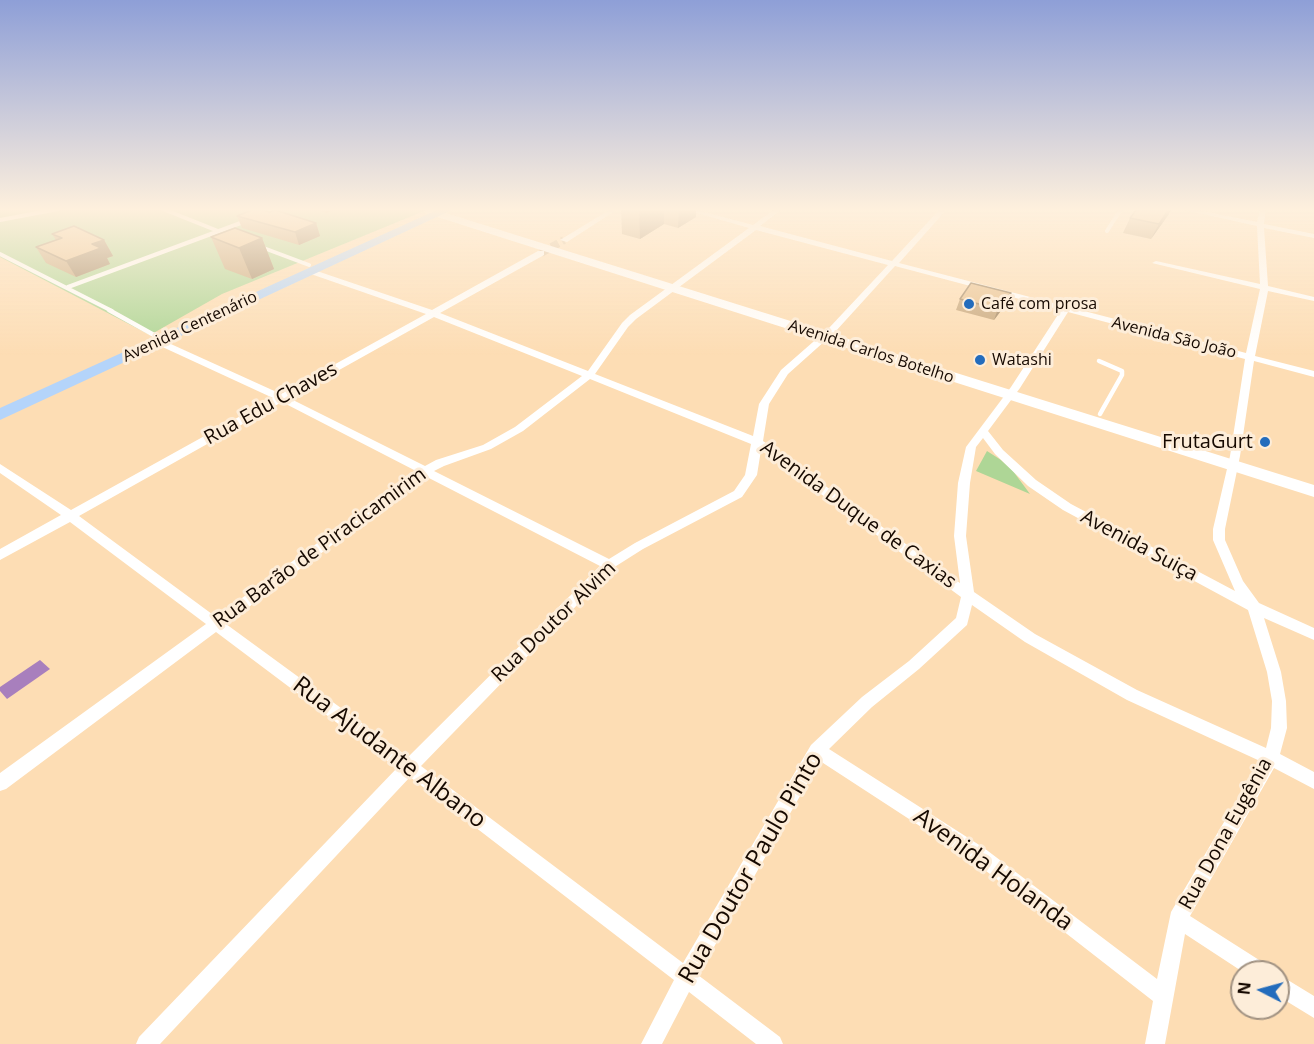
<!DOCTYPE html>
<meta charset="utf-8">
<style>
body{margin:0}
#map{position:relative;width:1314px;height:1044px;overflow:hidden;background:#fdddb4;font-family:"Open Sans",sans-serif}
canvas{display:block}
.north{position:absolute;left:1230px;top:960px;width:60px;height:60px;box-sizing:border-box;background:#fdedd9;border:2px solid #a19282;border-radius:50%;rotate:276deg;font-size:16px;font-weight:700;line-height:24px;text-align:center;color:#160900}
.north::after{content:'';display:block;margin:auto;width:21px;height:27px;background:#236cbc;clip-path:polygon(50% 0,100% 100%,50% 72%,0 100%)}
</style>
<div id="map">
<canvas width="1314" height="1044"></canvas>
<div class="north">N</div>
</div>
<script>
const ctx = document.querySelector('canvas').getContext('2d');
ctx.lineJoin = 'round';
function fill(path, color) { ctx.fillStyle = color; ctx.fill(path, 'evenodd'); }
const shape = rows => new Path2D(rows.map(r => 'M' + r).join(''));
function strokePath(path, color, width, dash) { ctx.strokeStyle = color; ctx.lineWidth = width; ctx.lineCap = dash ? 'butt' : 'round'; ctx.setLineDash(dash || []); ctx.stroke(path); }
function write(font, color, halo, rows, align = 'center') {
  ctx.font = font + ' "Open Sans",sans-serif'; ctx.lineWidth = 6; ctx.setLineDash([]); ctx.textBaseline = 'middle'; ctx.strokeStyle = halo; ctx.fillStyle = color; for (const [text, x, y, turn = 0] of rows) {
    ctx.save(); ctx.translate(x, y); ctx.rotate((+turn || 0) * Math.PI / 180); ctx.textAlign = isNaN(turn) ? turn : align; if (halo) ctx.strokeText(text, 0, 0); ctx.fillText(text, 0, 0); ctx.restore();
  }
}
fill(shape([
 [0,209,429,209,222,294,150,335,0,257],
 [987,451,1001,460,1013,471,1030,494,976,471]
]), '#aed696');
fill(shape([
 [40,660,50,669,7,699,0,691,0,687]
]), '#a87fbd');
strokePath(shape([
 [541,253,564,240]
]), '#dabd99', 8, [8, 4]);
strokePath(shape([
 [163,209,218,231],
 [264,214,278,209],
 [0,220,58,209],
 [1107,231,1121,209],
 [261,247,309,265],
 [0,254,112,311],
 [68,287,246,221]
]), '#fff', 4);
strokePath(shape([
 [109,310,154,335],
 [1099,361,1122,371,1122,375,1100,414]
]), '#fff', 4.5);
fill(shape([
 [611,209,618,209,567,242,560,240,611,209],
 [683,209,693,209,753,225,775,209,782,209,760,226,892,261,940,209,947,209,899,263,1246,353,1260,289,1152,263,1156,261,1260,284,1257,226,1180,209,1192,209,1257,222,1260,209,1266,209,1264,224,1314,234,1314,238,1264,228,1268,286,1314,297,1314,301,1268,291,1255,356,1314,371,1314,377,1254,361,1240,456,1225,529,1225,540,1243,581,1259,603,1314,628,1314,640,1264,618,1281,672,1286,701,1287,728,1280,754,1314,772,1314,789,1274,768,1190,916,1267,965,1270,972,1243,972,1185,934,1165,1044,1145,1044,1153,1001,972,860,820,761,698,975,780,1037,783,1044,756,1044,689,992,662,1044,641,1044,674,980,410,777,160,1044,136,1044,139,1037,397,768,216,632,6,789,0,791,0,773,206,624,70,522,0,560,0,549,61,515,0,473,0,464,71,510,273,398,156,344,156,340,162,340,281,394,426,314,308,273,307,271,311,269,432,310,538,251,544,251,544,255,440,313,588,371,622,323,630,315,749,228,683,209],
 [756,230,888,265,829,328,781,370,759,404,753,436,595,374,628,327,636,319,756,230],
 [895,266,1061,310,1011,387,966,447,958,483,954,536,960,583,763,441,769,404,788,374,835,332,895,266],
 [1068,312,1245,359,1230,456,1213,529,1213,540,1235,591,1071,504,1036,480,1003,450,988,431,1020,388,1068,312],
 [434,317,582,376,515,427,483,445,436,460,425,466,289,398,434,317],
 [590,379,751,444,745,475,734,491,635,543,609,559,434,471,444,466,491,449,523,431,590,379],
 [282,402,416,471,216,617,79,516,282,402],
 [983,438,995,454,1028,486,1063,510,1248,610,1267,672,1272,701,1271,728,1266,748,1137,690,1035,634,974,592,966,536,970,483,976,447,983,438],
 [761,450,961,597,956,618,909,661,862,697,811,745,683,963,421,766,613,568,643,549,742,497,757,475,761,450],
 [425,476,600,566,408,757,226,624,425,476],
 [972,605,1025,642,1127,700,1260,761,1171,912,1157,979,984,848,829,749,872,707,919,669,967,625,972,605],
 [1278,974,1314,996,1314,1018,1278,996,1278,974]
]), '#fff');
fill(shape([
 [425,209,433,209,1314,485,1314,497,425,213,425,209]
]), '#fff');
fill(shape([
 [439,209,454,209,0,420,0,408,439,209]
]), '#b4d4fa');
fill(shape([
 [317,209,335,209,326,213],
 [621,209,696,209,696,217,678,228,664,224,640,239,622,234],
 [270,212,316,223,320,236,299,245,242,228,237,216],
 [1169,214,1151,239,1123,233,1130,218],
 [52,234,104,240,113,256,107,258,110,264,76,277,46,263,36,247,56,240],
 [211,237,262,238,274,269,252,279,225,269],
 [1011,293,1006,304,994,320,956,310,960,299]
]), '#c8a77c');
fill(shape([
 [324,209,335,209,326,213],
 [639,209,664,209,664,224,640,239],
 [679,209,696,209,696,217,678,228],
 [1169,209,1171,209,1169,214,1151,239,1159,224],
 [316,223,320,236,299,245,295,232],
 [262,238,274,269,252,279,239,248],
 [104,240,113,256,107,258,110,264,76,277,66,261,92,244],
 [1011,293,1006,304,994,320,998,309]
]), '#a38865');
const building = shape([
 [254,209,259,209,270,212,275,210,316,223,295,232,237,216,254,209],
 [1137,209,1169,209,1159,224,1130,218,1137,209],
 [74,226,104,240,92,244,101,248,66,261,36,247,62,238,52,234,74,226],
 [235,228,262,238,239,248,211,237,235,228],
 [971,283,1011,293,998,309,960,299,971,283]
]);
fill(building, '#e9c290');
strokePath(building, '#a38865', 1.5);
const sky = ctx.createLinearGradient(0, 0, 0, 355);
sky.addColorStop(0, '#8e9fd7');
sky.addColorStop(0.59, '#fef0dd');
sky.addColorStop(1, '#fef0dd00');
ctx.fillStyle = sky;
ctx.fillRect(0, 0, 1314, 355);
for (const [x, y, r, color] of [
 [969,304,6,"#236cbc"],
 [980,360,6,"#236cbc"],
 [1265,442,6,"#236cbc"]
]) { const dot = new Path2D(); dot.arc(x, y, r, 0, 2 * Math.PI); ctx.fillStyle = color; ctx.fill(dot); strokePath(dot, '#fdedd9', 2); }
write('16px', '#160900', '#fdedd9', [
 ["Café com prosa",981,304],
 ["Watashi",992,360]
], 'left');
write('16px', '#160900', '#fdedd9', [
 ["Avenida Centenário",190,327,-25],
 ["Avenida São João",1174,338,14],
 ["Avenida Carlos Botelho",871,352,18]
]);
write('20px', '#160900', '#fdedd9', [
 ["Rua Edu Chaves",271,404,-29],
 ["Avenida Duque de Caxias",858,515,36],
 ["Avenida Suiça",1139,546,28],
 ["Rua Barão de Piracicamirim",320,548,-36],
 ["Rua Doutor Alvim",554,622,-44],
 ["Rua Dona Eugênia",1226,834,-61]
]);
write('20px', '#160900', '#fdedd9', [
 ["FrutaGurt",1253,442]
], 'right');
write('24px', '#160900', '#fdedd9', [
 ["Rua Ajudante Albano",389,753,37],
 ["Rua Doutor Paulo Pinto",751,868,-60],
 ["Avenida Holanda",993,870,36]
]);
</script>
